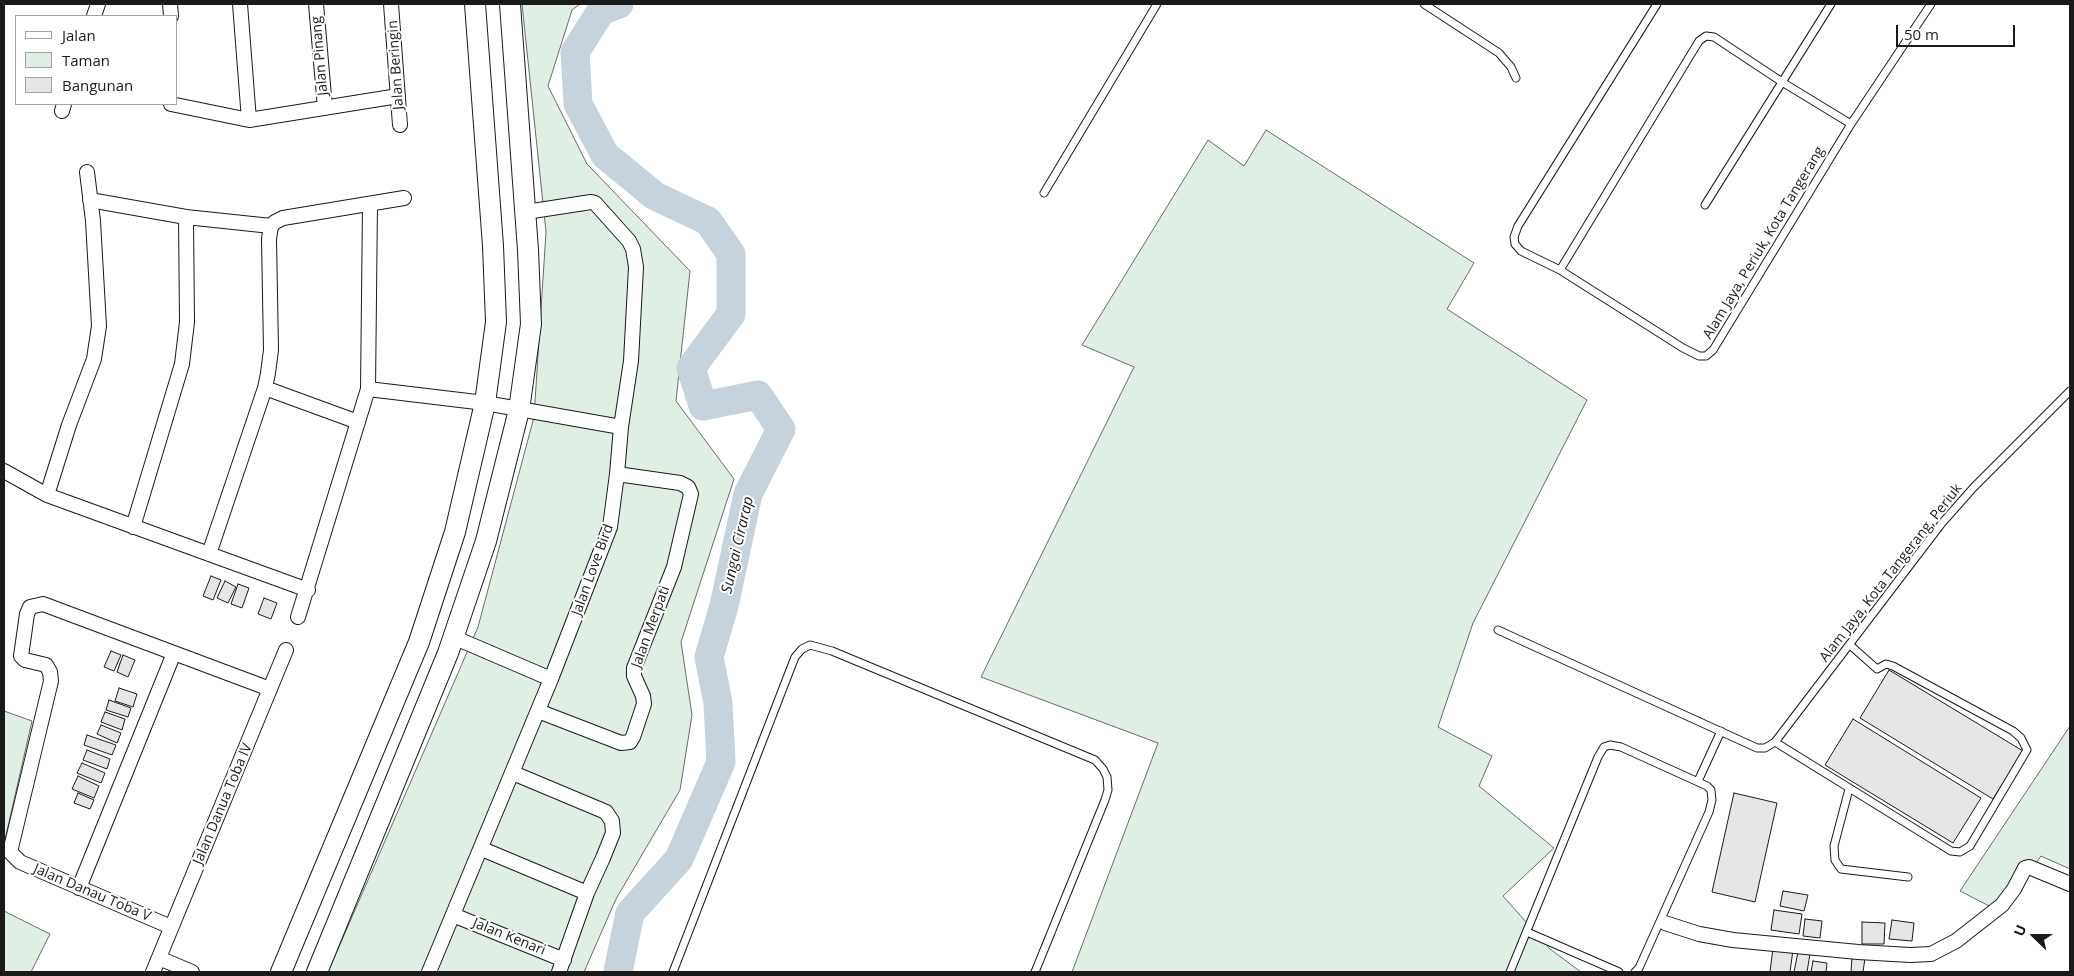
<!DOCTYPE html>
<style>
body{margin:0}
#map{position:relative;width:2074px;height:976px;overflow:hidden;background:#fff;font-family:"Open Sans",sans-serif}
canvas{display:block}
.frame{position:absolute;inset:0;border:5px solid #1a1a1a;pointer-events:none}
.legend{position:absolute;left:15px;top:15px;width:162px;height:90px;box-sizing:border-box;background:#fff;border:1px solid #a3a3a3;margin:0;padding:6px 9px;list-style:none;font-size:15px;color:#1a1a1a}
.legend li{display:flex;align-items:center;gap:10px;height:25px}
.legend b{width:25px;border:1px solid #a3a3a3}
.north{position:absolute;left:2009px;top:911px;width:50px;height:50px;-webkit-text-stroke:4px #fff;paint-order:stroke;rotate:292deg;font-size:14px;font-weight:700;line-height:20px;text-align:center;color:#1a1a1a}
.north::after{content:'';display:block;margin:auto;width:18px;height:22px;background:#1a1a1a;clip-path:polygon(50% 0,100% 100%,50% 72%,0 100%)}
.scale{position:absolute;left:1896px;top:25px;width:119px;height:22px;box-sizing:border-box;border:2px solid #1a1a1a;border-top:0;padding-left:6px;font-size:15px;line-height:18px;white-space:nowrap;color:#1a1a1a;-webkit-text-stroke:4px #fff;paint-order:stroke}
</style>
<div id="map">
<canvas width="2074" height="976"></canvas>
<div class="frame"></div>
<ul class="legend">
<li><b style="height:6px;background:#fff"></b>Jalan</li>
<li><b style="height:14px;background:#e0efe3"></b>Taman</li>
<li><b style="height:14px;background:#e6e6e6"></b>Bangunan</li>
</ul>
<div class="north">U</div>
<div class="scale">50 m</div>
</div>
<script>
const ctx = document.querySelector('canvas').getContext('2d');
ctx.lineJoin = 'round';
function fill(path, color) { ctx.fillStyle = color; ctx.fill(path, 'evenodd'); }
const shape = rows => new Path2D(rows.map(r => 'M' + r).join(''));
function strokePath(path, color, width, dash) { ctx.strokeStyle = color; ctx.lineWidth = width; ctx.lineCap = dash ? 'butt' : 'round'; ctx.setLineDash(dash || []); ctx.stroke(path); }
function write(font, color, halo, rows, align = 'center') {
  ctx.font = font + ' "Open Sans",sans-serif'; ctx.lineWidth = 4; ctx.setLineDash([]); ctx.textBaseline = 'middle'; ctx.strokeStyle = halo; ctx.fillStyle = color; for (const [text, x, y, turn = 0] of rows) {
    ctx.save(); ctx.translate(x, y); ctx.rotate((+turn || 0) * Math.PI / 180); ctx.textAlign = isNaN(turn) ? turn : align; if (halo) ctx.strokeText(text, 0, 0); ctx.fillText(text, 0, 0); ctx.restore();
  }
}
const green = shape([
 [522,4,580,4,572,10,548,86,587,164,690,271,676,401,734,479,681,642,692,715,680,790,616,899,584,972,328,972,478,627,534,417,546,232,522,4],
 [1266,130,1474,263,1447,309,1587,400,1473,623,1438,727,1492,756,1479,786,1554,848,1503,896,1550,949,1581,972,1072,972,1158,743,981,677,1134,367,1082,345,1208,140,1244,166,1266,130],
 [4,711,32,721,4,844,4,711],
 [2070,726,2070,869,2041,856,2001,912,1960,891,2070,726],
 [4,911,50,934,31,972,4,972,4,911]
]);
fill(green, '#e0efe3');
strokePath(green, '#6a6a6a', 1);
strokePath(shape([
 [618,972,630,913,679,859,721,762,718,703,709,657,724,606,748,494,781,429,758,395,703,406,691,368,731,314,731,254,708,221,655,196,605,155,578,104,575,52,601,11,619,4]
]), '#c6d2dc', 29);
const building = shape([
 [211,576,221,580,213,600,203,596,211,576],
 [225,581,236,587,228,603,217,598,225,581],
 [238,584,249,588,242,608,231,604,238,584],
 [264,598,277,603,271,619,258,614,264,598],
 [111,651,121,655,114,671,104,667,111,651],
 [123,655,135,660,128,677,117,672,123,655],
 [1889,670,2023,751,1993,799,1860,718,1889,670],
 [119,688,137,694,133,707,115,701,119,688],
 [109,700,131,708,128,717,106,710,109,700],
 [105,712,125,719,122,730,101,722,105,712],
 [1853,719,1981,798,1953,843,1825,765,1853,719],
 [101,725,121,733,117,743,97,734,101,725],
 [87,735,116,745,112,755,84,745,87,735],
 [87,750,110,759,107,769,83,760,87,750],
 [82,763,105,773,101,783,77,773,82,763],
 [78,776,99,786,94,798,72,789,78,776],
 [78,793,94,800,90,809,74,803,78,793],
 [1734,793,1777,803,1755,902,1712,892,1734,793],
 [1783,891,1808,895,1804,911,1780,906,1783,891],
 [1774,910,1802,914,1799,934,1771,930,1774,910],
 [1805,919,1822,921,1820,938,1803,936,1805,919],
 [1892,920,1914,923,1912,941,1889,939,1892,920],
 [1862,922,1885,923,1884,944,1862,944,1862,922],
 [1773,948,1793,950,1790,972,1770,972,1773,948],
 [1798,952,1810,954,1807,972,1794,972,1798,952],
 [1852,957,1865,958,1863,972,1851,972,1852,957],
 [1813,961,1827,963,1826,972,1811,972,1813,961]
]);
fill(building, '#e6e6e6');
strokePath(building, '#1a1a1a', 1);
const service = shape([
 [1424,4,1499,53,1511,67,1516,78],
 [1851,124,1782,82,1714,37,1706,36,1699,41,1560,270,1683,348,1699,356,1706,356,1713,350,1851,124,1931,4],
 [1044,193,1157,4],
 [1705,205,1831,4],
 [1560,270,1521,251,1515,244,1514,237,1518,226,1657,4],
 [1498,630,1757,748,1765,748,1775,742,1942,523,1974,487,2070,391],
 [1775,742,1951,851,1960,852,1970,846,2027,750,2021,738,2013,731,1893,666,1886,664,1877,669,1850,645],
 [1698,781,1721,731],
 [1849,789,1834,846,1835,860,1841,869,1908,877],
 [1527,932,1619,972],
 [673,972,795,657,802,649,810,645,832,651,1095,760,1103,769,1107,777,1108,790,1105,800,1035,972],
 [1510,972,1598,757,1604,747,1610,745,1621,747,1707,786,1711,790,1712,800,1709,812,1639,968,1635,972]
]);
const minor = shape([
 [170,4,171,16],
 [240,4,249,120],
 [316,4,325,108],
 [391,4,400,125],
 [94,16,98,4],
 [171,104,249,120,398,96],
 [62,111,64,104],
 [90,200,186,217,271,226],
 [526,212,591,202,595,203,629,241,633,249,636,267,631,361,621,427,617,474,610,527,551,679],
 [265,388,358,422],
 [368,389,485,403,621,427],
 [4,471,47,495,308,590],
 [47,495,69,425,94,359,99,326,93,221,87,172],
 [133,527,182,364,187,322,186,217],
 [209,554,265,388,268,373,271,350,269,239,271,226,275,222,283,218,404,198],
 [298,617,368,389,370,204],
 [538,711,621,743,630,742,633,737,644,704,643,696,634,676,634,668,674,567,691,494,688,487,680,483,617,474],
 [482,849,587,893,603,858,613,833,612,821,606,812,513,773],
 [79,888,174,653],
 [453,915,564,960],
 [1665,923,1699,934,1733,940,1858,952,1910,955,1931,954,1956,941,2002,905,2014,889,2025,868,2029,867,2070,884],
 [171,927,20,862,10,852,51,681,50,672,46,665,25,660,21,656,27,614,30,607,43,604,270,689],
 [159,958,192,972],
 [153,972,286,650],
 [429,972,551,679,453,637],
 [559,972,587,893]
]);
const secondary = shape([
 [281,972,419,642,455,532,485,403,496,322,493,246,475,4],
 [317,972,448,653,486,541,519,410,531,324,528,250,510,4]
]);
strokePath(service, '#1a1a1a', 9);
strokePath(minor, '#1a1a1a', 16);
strokePath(secondary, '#1a1a1a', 22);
strokePath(service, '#fff', 7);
strokePath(minor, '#fff', 14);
strokePath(secondary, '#fff', 20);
write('14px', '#1a1a1a', '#fff', [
 ["Jalan Pinang",320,56,-95],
 ["Jalan Beringin",396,65,-94],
 ["Alam Jaya, Periuk, Kota Tangerang",1764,243,-59],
 ["Jalan Love Bird",593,570,-70],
 ["Alam Jaya, Kota Tangerang, Periuk",1891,573,-52],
 ["Jalan Merpati",651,627,-70],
 ["Jalan Danua Toba IV",223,804,-67],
 ["Jalan Danau Toba V",92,893,23],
 ["Jalan Kenari",509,937,22]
]);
write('italic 15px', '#1a1a1a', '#fff', [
 ["Sungai Cirarap",738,545,-77]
]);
</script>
